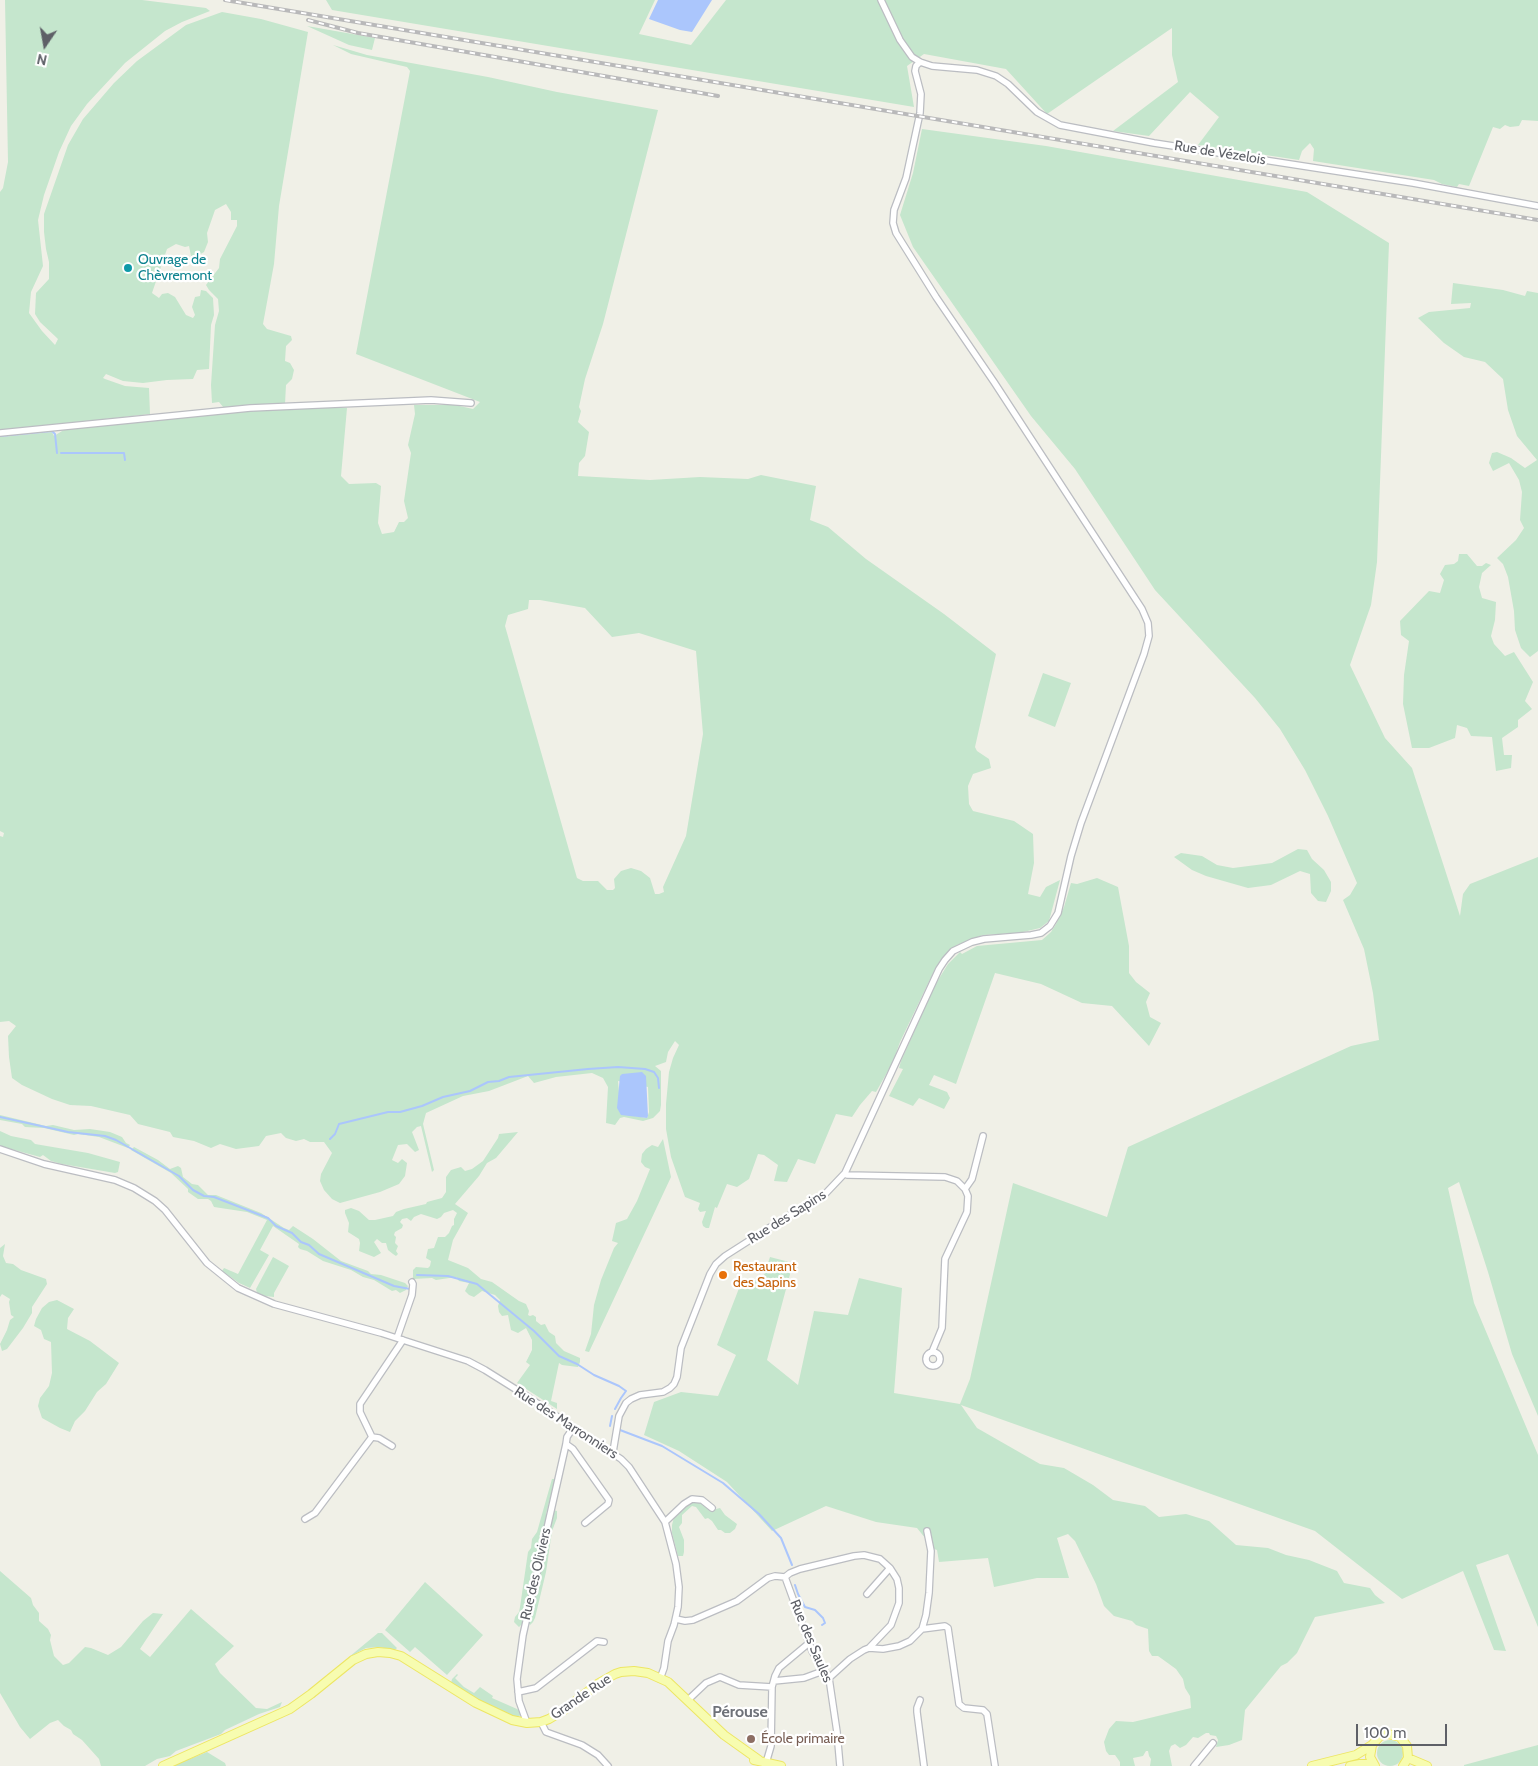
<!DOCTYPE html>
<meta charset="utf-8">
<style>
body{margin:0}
#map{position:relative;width:1538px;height:1766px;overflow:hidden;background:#f0f0e7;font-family:Cabin,sans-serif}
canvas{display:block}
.north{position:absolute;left:20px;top:20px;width:50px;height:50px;-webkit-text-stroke:4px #fff;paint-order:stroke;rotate:192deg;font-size:14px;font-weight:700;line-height:20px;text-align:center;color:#5e6067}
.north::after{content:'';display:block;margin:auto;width:18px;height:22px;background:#5e6067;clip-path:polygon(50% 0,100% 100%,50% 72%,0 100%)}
.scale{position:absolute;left:1356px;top:1724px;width:91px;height:22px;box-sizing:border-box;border:2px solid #5e6067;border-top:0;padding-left:6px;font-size:15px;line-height:18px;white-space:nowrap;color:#5e6067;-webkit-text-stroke:4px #fff;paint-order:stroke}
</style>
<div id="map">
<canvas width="1538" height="1766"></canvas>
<div class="north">N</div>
<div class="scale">100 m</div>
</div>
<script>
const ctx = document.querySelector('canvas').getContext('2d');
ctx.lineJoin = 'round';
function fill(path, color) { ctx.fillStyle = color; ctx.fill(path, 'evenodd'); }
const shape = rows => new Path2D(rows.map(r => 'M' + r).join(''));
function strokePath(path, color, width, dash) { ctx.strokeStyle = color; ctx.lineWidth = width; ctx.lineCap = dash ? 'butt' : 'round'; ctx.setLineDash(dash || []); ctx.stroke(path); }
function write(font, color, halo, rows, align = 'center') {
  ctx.font = font + ' Cabin,sans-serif'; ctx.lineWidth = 4.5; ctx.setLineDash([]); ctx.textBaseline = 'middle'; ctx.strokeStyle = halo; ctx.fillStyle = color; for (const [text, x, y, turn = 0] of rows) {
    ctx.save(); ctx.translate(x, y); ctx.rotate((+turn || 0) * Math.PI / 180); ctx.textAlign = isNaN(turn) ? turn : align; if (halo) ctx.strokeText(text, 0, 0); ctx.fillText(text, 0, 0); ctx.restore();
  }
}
fill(shape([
 [5,0,142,0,206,8,210,11,182,22,165,31,125,63,87,104,71,126,59,152,44,195,38,220,43,266,31,292,29,313,42,331,55,345,58,339,40,322,35,314,36,293,49,279,49,262,46,249,44,232,44,214,68,145,83,119,114,83,137,61,186,25,222,12,261,19,308,32,279,206,274,264,263,324,267,329,291,336,292,340,286,346,285,361,290,363,294,370,292,379,286,385,285,404,224,408,219,402,212,403,211,385,215,325,219,311,218,299,209,290,206,285,219,268,220,259,237,226,237,220,231,220,231,212,226,204,215,210,207,233,208,242,204,252,197,256,191,256,189,246,185,247,176,244,167,249,152,293,159,298,162,294,168,293,175,297,186,315,193,318,195,315,192,307,195,297,200,296,201,290,206,291,213,298,214,315,211,325,209,369,197,370,193,379,167,380,143,383,123,381,106,374,103,378,105,379,125,386,149,388,150,414,0,431,0,192,3,188,8,162],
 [326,0,655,0,639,34,691,45,726,0,1538,0,1538,121,1522,120,1519,126,1510,127,1505,125,1500,129,1493,127,1469,186,1459,184,1457,187,1442,184,1434,180,1313,161,1314,149,1310,143,1302,151,1299,160,1198,145,1219,117,1190,92,1149,136,1113,131,1178,82,1172,55,1172,28,1047,114,1006,69,924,54,907,66,914,107,332,10],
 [307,26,375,38,372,50,349,45],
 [333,45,367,55,488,77,557,92,658,110,603,324,585,379,579,407,581,411,578,422,589,432,585,456,579,463,578,476,650,480,700,477,748,479,761,475,816,486,810,520,828,527,866,559,944,614,996,654,975,747,977,751,989,759,991,768,973,774,968,786,969,804,973,811,1014,821,1033,834,1034,863,1028,894,1040,897,1046,887,1060,880,1049,921,1040,928,1019,933,983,935,957,945,949,952,940,961,935,969,900,1042,893,1062,876,1092,872,1091,860,1105,852,1117,836,1114,815,1164,798,1159,787,1182,774,1181,778,1165,764,1155,758,1154,749,1179,737,1187,727,1184,717,1208,715,1207,709,1228,706,1228,703,1226,702,1222,706,1211,700,1212,698,1209,700,1203,685,1197,671,1157,666,1129,666,1104,669,1072,673,1058,679,1045,675,1041,668,1052,666,1062,655,1066,661,1071,661,1105,660,1111,653,1118,643,1121,624,1117,620,1118,615,1125,606,1123,608,1087,603,1078,592,1073,556,1077,534,1083,528,1076,489,1091,463,1096,426,1113,423,1124,434,1170,432,1172,421,1126,417,1127,412,1132,419,1150,415,1152,407,1144,398,1145,392,1160,398,1163,402,1159,407,1163,405,1176,399,1184,380,1192,340,1203,332,1199,324,1190,320,1181,321,1174,332,1153,324,1142,310,1142,304,1139,296,1141,286,1138,281,1133,266,1136,259,1146,236,1149,220,1144,211,1148,194,1141,173,1137,170,1132,138,1124,130,1115,91,1106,70,1105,52,1099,22,1085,12,1078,9,1057,8,1036,16,1026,9,1021,0,1022,0,836,3,837,4,833,0,831,0,437,52,432,54,436,67,428,221,413,323,407,347,408,341,476,349,484,376,483,381,486,378,523,382,534,394,532,399,522,404,522,408,518,404,501,411,453,408,445,415,414,414,405,455,405,473,409,480,402,356,354,410,71,407,67,351,54],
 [529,600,540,600,585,608,612,637,639,633,696,651,703,734,686,836,663,887,664,892,659,894,655,894,650,878,641,871,631,868,621,871,614,879,615,888,613,890,607,890,598,881,583,881,577,878,505,626,508,615,528,609],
 [618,1081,648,1087,649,1112,647,1118,628,1115,619,1092],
 [922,129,1046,146,1307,192,1389,243,1377,562,1371,605,1350,665,1385,738,1412,768,1460,916,1463,894,1470,884,1538,857,1538,1416,1512,1354,1488,1272,1459,1182,1448,1188,1474,1303,1538,1455,1538,1627,1508,1554,1476,1565,1506,1651,1494,1650,1463,1571,1402,1599,1315,1531,961,1405,977,1428,1040,1464,1064,1468,1093,1485,1113,1500,1145,1506,1159,1517,1186,1514,1209,1521,1236,1545,1268,1548,1286,1555,1309,1560,1337,1571,1344,1583,1370,1588,1375,1595,1385,1603,1315,1617,1297,1653,1287,1663,1281,1666,1245,1710,1242,1740,1229,1745,1216,1747,1218,1740,1216,1736,1210,1735,1209,1733,1206,1733,1198,1738,1193,1737,1186,1745,1180,1748,1175,1744,1171,1746,1169,1751,1172,1766,1150,1766,1151,1759,1149,1756,1148,1751,1146,1751,1143,1756,1133,1758,1135,1766,1120,1766,1120,1762,1115,1755,1109,1755,1106,1751,1104,1742,1109,1729,1116,1721,1133,1722,1191,1708,1190,1696,1185,1688,1183,1679,1176,1669,1158,1656,1152,1656,1149,1651,1148,1629,1136,1625,1132,1621,1114,1616,1104,1606,1096,1584,1075,1541,1068,1534,1057,1538,1069,1578,1037,1578,994,1587,988,1558,939,1562,937,1550,934,1549,917,1528,876,1522,826,1506,772,1531,727,1482,679,1451,644,1435,654,1402,681,1392,718,1396,736,1355,717,1345,743,1278,762,1281,770,1257,793,1263,767,1360,798,1385,814,1311,848,1315,859,1278,902,1288,894,1393,960,1404,970,1379,1013,1183,1107,1217,1128,1147,1351,1046,1379,1040,1373,993,1364,949,1343,900,1350,895,1357,883,1328,816,1305,770,1280,729,1255,698,1155,590,1075,469,1031,416,913,247,900,215,913,173],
 [1453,283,1503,290,1525,296,1527,291,1538,293,1538,651,1530,657,1521,648,1515,630,1514,611,1508,577,1503,564,1497,558,1516,540,1524,528,1520,520,1522,492,1519,480,1509,463,1493,471,1489,463,1492,453,1497,452,1511,458,1525,468,1537,460,1517,436,1508,410,1503,379,1485,362,1464,357,1444,343,1418,318,1429,312,1470,308,1471,303,1451,304],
 [1459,554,1467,554,1477,566,1482,566,1486,563,1491,565,1482,573,1479,587,1482,598,1496,602,1495,620,1491,636,1494,644,1505,656,1514,652,1533,682,1525,701,1532,709,1518,720,1518,727,1502,738,1504,755,1512,755,1511,768,1496,771,1492,737,1471,736,1467,728,1457,725,1455,738,1429,748,1412,748,1403,704,1404,675,1409,641,1401,635,1400,621,1429,591,1440,593,1444,580,1440,574,1445,565,1454,564,1458,561],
 [1043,673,1071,683,1055,727,1028,716],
 [1298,849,1307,850,1312,859,1324,870,1331,882,1331,891,1326,902,1318,901,1311,893,1310,874,1300,871,1271,885,1248,888,1206,876,1192,870,1174,857,1181,853,1202,856,1217,865,1233,868,1272,863],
 [1097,878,1118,887,1129,946,1129,973,1136,982,1150,993,1146,1002,1150,1017,1161,1023,1149,1046,1112,1006,1082,1003,1041,984,995,973,956,1084,934,1075,929,1085,947,1092,950,1098,944,1109,919,1098,913,1106,889,1096,903,1069,899,1068,901,1061,935,985,948,964,960,952,962,954,977,946,1042,940,1051,932,1056,924,1064,907,1071,883,1077,884],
 [0,1115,46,1126,53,1125,74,1130,90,1129,110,1132,122,1137,126,1143,130,1145,128,1148,99,1137,78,1134,74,1135,44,1128,25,1127,22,1124,0,1120],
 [0,1131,11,1136,31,1140,35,1144,88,1153,120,1162,118,1172,115,1173,62,1164,51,1161,43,1155,40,1157,0,1146],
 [518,1132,496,1158,487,1163,479,1176,455,1204,468,1213,453,1240,448,1260,468,1268,481,1279,492,1282,519,1301,526,1304,529,1311,528,1315,530,1316,533,1315,536,1317,536,1321,541,1325,545,1324,549,1332,555,1336,556,1343,564,1351,580,1358,580,1362,578,1367,562,1365,559,1363,551,1401,557,1403,557,1409,517,1383,530,1365,526,1362,532,1350,532,1340,526,1328,518,1333,511,1330,508,1315,502,1316,499,1312,498,1306,500,1300,495,1295,482,1291,474,1297,469,1295,465,1291,469,1283,459,1281,456,1277,436,1280,432,1278,413,1279,413,1270,416,1267,428,1268,430,1266,431,1261,426,1258,428,1249,434,1248,438,1237,445,1237,449,1233,452,1226,454,1225,454,1219,457,1213,453,1210,444,1213,441,1217,437,1219,421,1214,414,1217,411,1221,407,1218,402,1219,400,1222,403,1225,402,1228,395,1232,394,1235,396,1237,395,1243,398,1246,396,1251,398,1254,396,1256,393,1254,388,1250,386,1243,382,1243,377,1239,374,1242,381,1253,374,1257,359,1251,360,1243,359,1239,348,1232,349,1223,345,1213,345,1210,351,1208,359,1211,369,1220,375,1220,393,1216,396,1212,404,1209,426,1204,427,1202,442,1198,446,1192,446,1177,451,1170,461,1167,465,1171,472,1169,483,1161,498,1138,499,1134],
 [663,1139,671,1177,589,1352,585,1351,591,1334,594,1305,601,1280,614,1248,618,1243,612,1241,616,1223,627,1219,637,1201,650,1169,645,1167,641,1162,642,1154,646,1149,652,1145,658,1147],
 [134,1147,158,1160,170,1169,178,1166,181,1168,183,1177,192,1184,198,1185,208,1195,216,1195,261,1213,284,1228,289,1230,293,1226,313,1239,341,1261,368,1271,371,1274,381,1275,405,1283,408,1286,406,1290,400,1293,396,1290,392,1291,374,1280,363,1277,351,1270,323,1261,307,1251,300,1249,298,1247,299,1244,273,1226,260,1250,269,1255,250,1288,239,1283,222,1271,224,1268,238,1274,267,1220,247,1212,214,1207,211,1201,208,1199,198,1199,188,1192,188,1189,171,1173,131,1150],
 [5,1244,3,1256,6,1263,13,1264,21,1270,46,1279,47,1284,32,1307,32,1313,23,1328,7,1349,2,1351,0,1344,7,1330,10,1320,14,1317,11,1315,9,1302,10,1299,2,1294,0,1297,0,1248],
 [273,1257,289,1266,274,1293,274,1297,265,1296,257,1293,256,1289],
 [57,1300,74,1309,68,1318,67,1329,90,1341,119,1363,106,1384,97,1392,85,1411,75,1421,70,1432,60,1428,42,1418,38,1406,40,1398,49,1386,52,1373,51,1342,44,1339,41,1330,34,1326,36,1319,42,1308,49,1302],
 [552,1479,555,1479,546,1514,546,1523,539,1545,540,1549,522,1624,519,1627,514,1622,515,1617,519,1612,520,1607,528,1552,531,1548,532,1539,537,1532],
 [697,1501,706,1505,712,1512,716,1509,720,1508,725,1515,737,1524,735,1529,730,1533,725,1533,721,1530,718,1530,712,1521,708,1518,705,1519,696,1507,692,1506,682,1515,682,1523,679,1527,684,1540,684,1552,683,1556,678,1556,672,1533,672,1525,674,1517,688,1502],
 [553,1510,557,1511,557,1518,552,1531,546,1572,535,1618,533,1622,530,1625,528,1622,532,1612,533,1596,538,1583,537,1575],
 [0,1571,31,1598,33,1605,39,1613,39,1621,48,1629,51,1635,50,1640,54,1656,63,1665,69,1663,85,1647,91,1648,108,1655,121,1647,143,1621,153,1613,163,1614,140,1649,150,1657,191,1609,234,1646,215,1664,220,1673,256,1708,267,1709,282,1702,280,1707,259,1714,225,1730,221,1734,176,1751,170,1756,157,1759,145,1766,101,1766,99,1759,82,1740,73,1734,71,1730,64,1726,58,1720,50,1723,30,1739,20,1727,0,1693],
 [425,1582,483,1635,447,1675,415,1647,410,1652,385,1630],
 [378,1633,382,1633,397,1648,395,1650,379,1647,366,1648,349,1657],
 [457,1674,458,1675,455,1678,464,1687,474,1693,480,1687,493,1696,492,1698,517,1709,520,1711,521,1715,517,1717,513,1717,483,1703,451,1683,452,1679],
 '1377 1753a13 13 0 1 1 26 0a13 13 0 1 1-26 0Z',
 [1538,1745,1538,1766,1464,1766,1464,1765],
 [207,1752,225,1763,226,1766,172,1766]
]), '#c5e6cd');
fill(shape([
 [658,0,712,0,692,32,680,30,649,19],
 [642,1072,646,1076,648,1116,647,1118,621,1115,617,1108,620,1076,622,1074]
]), '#abc6fc');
strokePath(shape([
 [0,436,52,431,55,434,57,453],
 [61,453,124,453,125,460],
 [0,1117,68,1132,105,1136,116,1140,179,1176,193,1190,204,1196,214,1197,268,1218,276,1226,292,1233,301,1242,309,1245,319,1254,394,1286,410,1289],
 [330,1139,335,1134,339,1124,388,1112,400,1112,422,1106,443,1097,470,1091,488,1082,499,1081,509,1077,588,1069,618,1067,645,1069,654,1072,658,1078,659,1088],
 [417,1275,448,1276,477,1284,534,1331,559,1356,577,1364,594,1375,619,1386,626,1391,621,1398,615,1409],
 [610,1426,612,1416],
 [620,1430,662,1446,723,1483,759,1514,781,1538,792,1565],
 [795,1585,798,1594,805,1607,815,1610,823,1618,825,1623,822,1625]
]), '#abc6fc', 2);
const minor = shape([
 [881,0,900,40,912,57,920,62,932,66,977,70,996,76,1008,84,1037,112,1060,125,1154,143,1413,183,1538,206],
 [0,433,250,408,431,400,471,403],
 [0,1149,44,1164,115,1180,134,1188,155,1201,165,1210,207,1263,238,1288,274,1304,381,1333,468,1361,485,1370,528,1397,621,1459,629,1467,665,1522,676,1564,679,1587,678,1607,674,1625,668,1641,664,1668,660,1679],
 [845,1173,847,1175,945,1177,957,1181,965,1189,968,1196,967,1212,945,1259,942,1328,932,1352],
 [965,1189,972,1179,983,1136],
 [397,1338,412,1295,413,1284,412,1282],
 '926 1359a7 7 0 1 1 14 0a7 7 0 1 1-14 0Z',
 [372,1437,379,1438,392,1446],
 [566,1444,573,1449,609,1500,608,1504,585,1523],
 [613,1452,619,1416,626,1403,631,1399,640,1395,663,1392,670,1388,674,1384,677,1377,681,1348,710,1274,716,1264,725,1256,775,1224,826,1193,845,1173,939,969,945,960,953,951,972,942,984,939,1031,935,1041,933,1050,926,1058,913,1071,856,1081,823,1144,654,1149,636,1148,623,1142,609,994,382,936,297,896,233,893,223,894,210,906,178,920,113,921,94,915,71,916,66,920,62],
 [305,1519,315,1513,372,1437,360,1412,360,1404,403,1340],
 [665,1522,684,1504,692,1499,702,1500,712,1508],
 [785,1577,790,1573,800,1569,854,1556,864,1555,880,1559,890,1568,897,1579,899,1588,899,1603,891,1625,869,1648],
 [785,1577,812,1651,829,1678,837,1732,840,1766],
 [867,1594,890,1568],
 [676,1619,685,1621,693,1620,737,1601,768,1578,775,1576,785,1577],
 [922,1629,945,1626,948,1628,959,1704,964,1708,983,1710,987,1714,995,1766],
 [829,1678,850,1659,864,1650,869,1648,883,1649,899,1646,910,1641,922,1629,926,1615,929,1593,931,1551,927,1531],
 [774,1681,804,1678,823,1671],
 [518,1692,536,1688,597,1641,604,1642],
 [688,1700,706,1683,720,1677,739,1685,772,1687],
 [920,1700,917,1708,917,1712,924,1766],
 [541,1722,546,1732,582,1745,598,1755,608,1766],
 [527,1723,519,1701,517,1679,523,1635,566,1444,567,1437,573,1428],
 [766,1763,771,1746,772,1687,775,1676,779,1668,809,1643],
 [1194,1766,1213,1743]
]);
const major = shape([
 [1408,1758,1427,1766],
 [754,1760,781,1766],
 [163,1766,290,1709,311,1694,353,1660,366,1654,378,1652,390,1653,401,1656,476,1703,512,1720,527,1723,541,1722,549,1719,564,1710,599,1683,615,1674,621,1672,634,1671,648,1673,668,1682,724,1735,759,1760],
 [1312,1766,1356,1755,1372,1745],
 [1350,1766,1360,1764,1373,1764],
 [1375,1766,1370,1757,1372,1745,1380,1736,1388,1734,1400,1737,1407,1746,1408,1758,1403,1766]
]);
strokePath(minor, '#bbbdc2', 8);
strokePath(major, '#ede663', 10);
strokePath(minor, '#fff', 5.5);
strokePath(major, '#f7fcb0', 8);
const rail = shape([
 [225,0,1538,220],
 [308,20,358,33,718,96]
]);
strokePath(rail, '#b9b9ba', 4);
strokePath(rail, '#fff', 2, [5.5]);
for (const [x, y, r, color] of [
 [128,268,5,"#0f9aa8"],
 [723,1275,5,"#e8710a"],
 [751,1739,5,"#8d6e63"]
]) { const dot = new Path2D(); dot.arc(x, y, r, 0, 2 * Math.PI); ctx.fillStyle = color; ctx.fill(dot); strokePath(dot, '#fff', 2); }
write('14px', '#5e6067', '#fff', [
 ["Rue de Vézelois",1220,153,9],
 ["Rue des Sapins",787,1217,-32],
 ["Rue des Marronniers",566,1423,33],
 ["Rue des Oliviers",536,1574,-77],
 ["Rue des Saules",811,1641,67],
 ["Grande Rue",581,1697,-34]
]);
write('14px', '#0d838f', '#fff', [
 ["Ouvrage de",138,260],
 ["Chèvremont",138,276]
], 'left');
write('14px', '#c56008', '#fff', [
 ["Restaurant",733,1267],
 ["des Sapins",733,1283]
], 'left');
write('14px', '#785e54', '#fff', [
 ["École primaire",761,1739]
], 'left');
write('bold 16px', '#6f7279', '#fff', [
 ["Pérouse",740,1712]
]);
</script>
